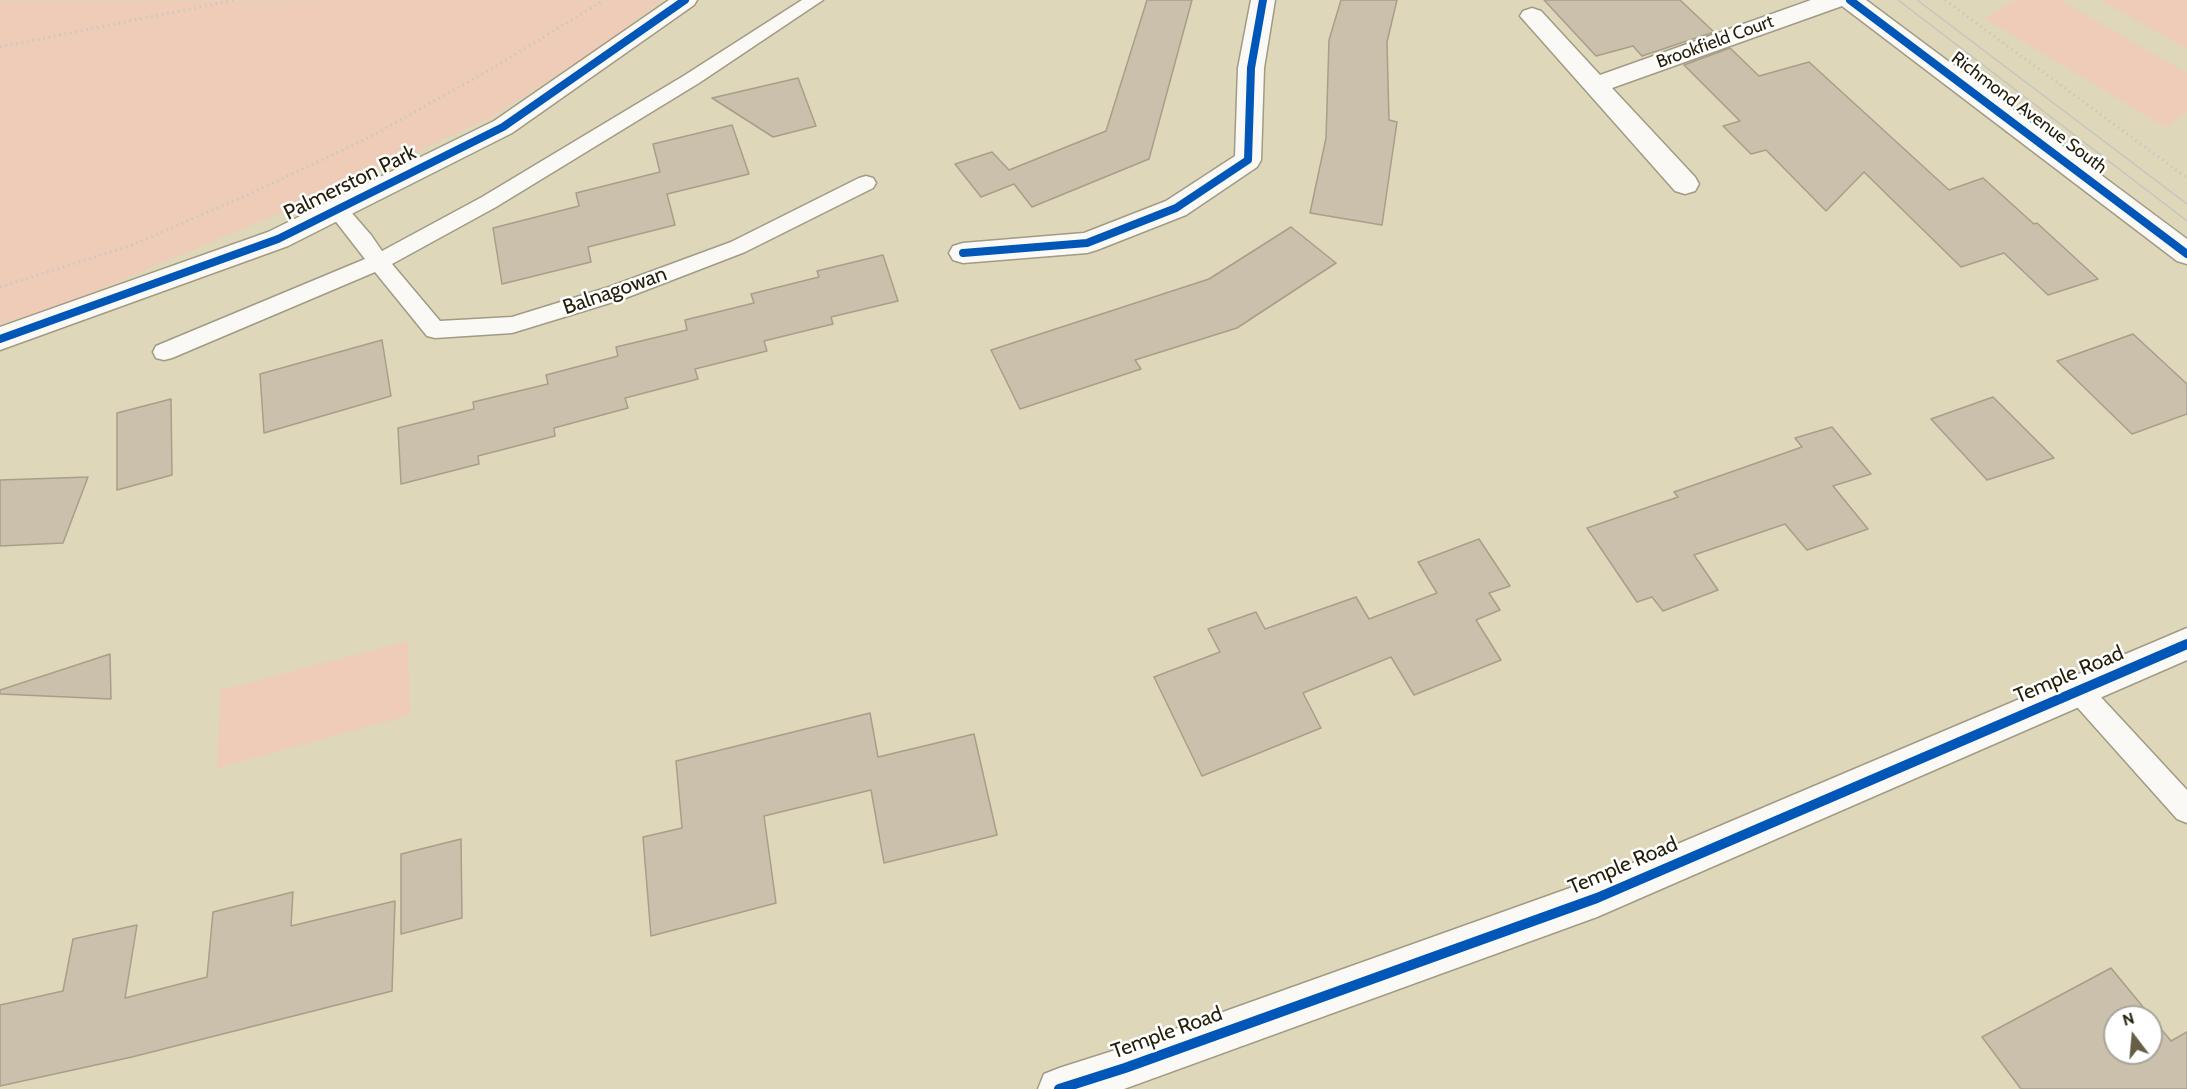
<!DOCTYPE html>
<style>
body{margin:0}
#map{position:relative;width:2187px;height:1089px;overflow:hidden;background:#dfd7ba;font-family:Cabin,sans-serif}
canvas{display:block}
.north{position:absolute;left:2103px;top:1005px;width:60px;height:60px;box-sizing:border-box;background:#fff;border:2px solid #a7a59d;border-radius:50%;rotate:344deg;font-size:16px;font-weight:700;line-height:24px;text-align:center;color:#241f0a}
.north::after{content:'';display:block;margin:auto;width:21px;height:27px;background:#655f48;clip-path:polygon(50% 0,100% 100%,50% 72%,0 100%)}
</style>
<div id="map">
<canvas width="2187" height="1089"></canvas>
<div class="north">N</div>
</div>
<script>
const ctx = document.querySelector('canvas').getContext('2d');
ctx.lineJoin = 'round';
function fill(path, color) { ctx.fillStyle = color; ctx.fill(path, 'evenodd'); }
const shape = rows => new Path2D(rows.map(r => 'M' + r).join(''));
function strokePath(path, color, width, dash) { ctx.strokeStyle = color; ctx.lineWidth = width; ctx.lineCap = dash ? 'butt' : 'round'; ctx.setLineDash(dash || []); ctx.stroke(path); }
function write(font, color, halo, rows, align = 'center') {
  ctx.font = font + ' Cabin,sans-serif'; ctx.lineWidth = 5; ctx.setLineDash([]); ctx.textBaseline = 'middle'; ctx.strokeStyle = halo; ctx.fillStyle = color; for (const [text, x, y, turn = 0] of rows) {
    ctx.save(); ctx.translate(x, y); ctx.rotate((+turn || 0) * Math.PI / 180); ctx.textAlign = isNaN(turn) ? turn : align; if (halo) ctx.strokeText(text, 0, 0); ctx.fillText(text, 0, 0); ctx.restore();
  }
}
fill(shape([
 [662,0,600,47,490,118,311,200,63,305,0,324,0,1],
 [2016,0,2060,0,2187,73,2187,112,2165,127,1984,18],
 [2100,0,2187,0,2187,49],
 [408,641,410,715,217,768,221,690]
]), '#eeccb7');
const building = shape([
 [1147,0,1192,0,1149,159,1032,207,1014,184,981,197,955,164,992,152,1009,170,1106,131,1147,0],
 [1341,0,1397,0,1387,42,1389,120,1397,122,1382,225,1310,213,1326,138,1329,40,1341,0],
 [1544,0,1680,0,1714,32,1642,56,1633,46,1596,56,1544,0],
 [1730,48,1759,76,1809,62,1949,190,1983,178,2034,224,2037,223,2098,279,2048,295,2004,253,1961,267,1864,172,1826,211,1766,150,1751,154,1723,126,1740,121,1684,65,1730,48],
 [798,78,816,126,773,137,712,98,798,78],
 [732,125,749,174,667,194,675,225,588,247,591,262,502,284,493,228,579,206,576,193,660,172,653,144,732,125],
 [1291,227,1336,263,1237,328,1135,360,1141,369,1020,409,991,350,1209,279,1291,227],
 [883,255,898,301,831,317,833,324,764,341,767,351,695,369,698,379,625,398,628,408,554,428,555,436,478,456,479,464,401,484,398,428,474,409,473,402,548,384,546,375,618,356,616,347,687,330,685,320,754,303,751,294,819,277,817,271,883,255],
 [2133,334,2187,384,2187,414,2132,434,2057,361,2133,334],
 [382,340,391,396,264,433,260,374,382,340],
 [1993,397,2054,458,1987,480,1931,419,1993,397],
 [171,399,172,475,117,490,117,413,171,399],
 [1832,427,1871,474,1833,486,1868,529,1807,550,1785,524,1694,555,1718,590,1663,611,1652,597,1637,602,1587,528,1678,497,1674,492,1802,447,1795,438,1832,427],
 [88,477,63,543,0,546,0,480,88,477],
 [1479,539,1510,586,1489,593,1500,610,1476,620,1501,660,1414,695,1391,657,1303,693,1321,728,1202,776,1154,677,1220,652,1208,629,1256,612,1265,629,1356,597,1369,619,1437,593,1418,562,1479,539],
 [110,654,111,699,0,694,0,690,110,654],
 [870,713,878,757,974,734,997,835,884,863,871,790,764,816,776,903,651,936,643,837,682,828,676,761,870,713],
 [461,839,462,918,401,934,401,854,461,839],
 [293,892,291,926,395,901,392,991,132,1057,0,1086,0,1005,63,991,73,939,137,925,125,998,207,977,213,912,293,892],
 [2111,968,2171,1041,2187,1032,2187,1089,2021,1089,1982,1037,2111,968],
 [2115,1017,2151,1017,2151,1053,2115,1053,2115,1017]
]);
fill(building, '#cac0ab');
strokePath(building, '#a89e8a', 1.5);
const service = shape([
 [802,0,823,0,699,83,496,207,392,264,440,321,512,317,609,287,731,242,859,178,866,176,873,178,876,183,873,188,745,252,623,299,512,333,435,338,427,336,375,272,172,358,164,360,156,358,153,352,156,346,365,259,330,214,327,209,330,204,337,202,344,204,371,235,382,251,482,197,685,75,802,0],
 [2078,678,2087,682,2187,790,2187,823,2177,819,2069,698,2065,690,2069,682,2078,678]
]);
const minor = shape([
 [669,0,697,0,694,5,512,133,288,246,0,350,0,327,268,232,494,121,669,0],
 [1251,0,1275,0,1264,68,1261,160,1257,167,1186,215,1097,250,1087,253,963,263,953,260,949,253,953,246,963,243,1084,233,1166,201,1235,156,1238,68,1251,0],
 [1811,0,1866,0,2187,239,2187,264,2177,261,1842,6,1612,88,1695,177,1699,184,1695,191,1685,194,1675,191,1520,16,1523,11,1532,8,1541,11,1600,75,1811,0],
 [2187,628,2187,660,1597,917,1124,1089,1038,1089,1044,1074,1059,1068,1125,1047,1595,879,2187,628]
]);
strokePath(service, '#a19a84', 3);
strokePath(minor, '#a19a84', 3);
strokePath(shape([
 [1945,0,2187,178],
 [0,47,235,0],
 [0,287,132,245,245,196,368,138,486,72,604,0]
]), '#cac8bf', 3, [1.5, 4]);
fill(service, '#faf9f5');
fill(minor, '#faf9f5');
strokePath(shape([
 [1898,0,2187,221],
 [1917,0,2187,204]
]), '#c7c5bd', 1.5);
strokePath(shape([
 [1850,0,2187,254],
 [963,253,1087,243,1176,208,1248,160,1251,68,1263,0],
 [0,339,278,239,503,127,685,0]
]), '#0057b8', 8);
strokePath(shape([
 [1059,1089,1125,1068,1597,898,2187,644]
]), '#0057b8', 10);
write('18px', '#241f0a', '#fff', [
 ["Brookfield Court",1715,42,-20],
 ["Richmond Avenue South",2029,113,37]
]);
write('21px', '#241f0a', '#fff', [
 ["Palmerston Park",350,183,-26],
 ["Balnagowan",615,291,-19],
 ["Temple Road",2069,675,-23],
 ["Temple Road",1623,866,-23],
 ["Temple Road",1167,1033,-20]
]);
</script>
